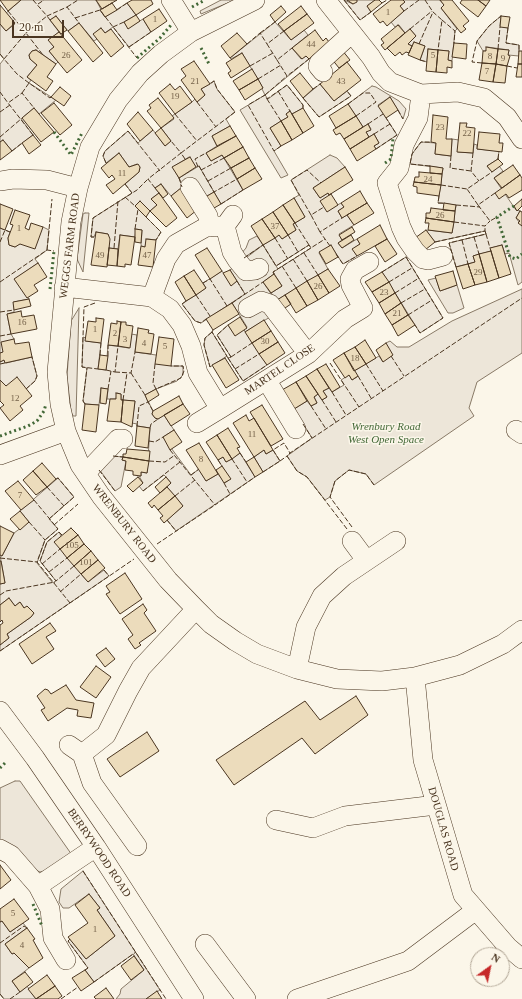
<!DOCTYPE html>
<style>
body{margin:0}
#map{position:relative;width:522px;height:999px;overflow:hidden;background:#fbf6e9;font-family:Georgia,serif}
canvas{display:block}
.north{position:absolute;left:470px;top:947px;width:40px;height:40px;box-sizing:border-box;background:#fbf6e9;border:1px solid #b4a999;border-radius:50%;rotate:33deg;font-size:11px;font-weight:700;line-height:16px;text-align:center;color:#4a3520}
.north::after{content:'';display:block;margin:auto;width:14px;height:18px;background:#c62828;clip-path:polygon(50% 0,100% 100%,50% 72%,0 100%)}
.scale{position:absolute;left:12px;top:20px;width:52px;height:18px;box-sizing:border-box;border:2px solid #4a3520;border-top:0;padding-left:5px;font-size:12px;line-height:14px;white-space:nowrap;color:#4a3520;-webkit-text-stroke:3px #fbf6e9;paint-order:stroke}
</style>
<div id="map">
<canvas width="522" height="999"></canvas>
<div class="north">N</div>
<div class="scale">20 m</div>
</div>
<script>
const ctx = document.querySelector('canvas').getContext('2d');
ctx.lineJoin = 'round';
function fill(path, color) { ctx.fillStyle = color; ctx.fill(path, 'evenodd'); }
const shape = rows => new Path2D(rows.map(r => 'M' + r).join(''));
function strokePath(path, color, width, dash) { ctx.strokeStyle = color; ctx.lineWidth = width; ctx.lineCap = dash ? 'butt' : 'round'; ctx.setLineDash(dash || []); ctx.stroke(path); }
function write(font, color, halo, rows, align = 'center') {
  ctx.font = font + ' Georgia,serif'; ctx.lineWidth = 3; ctx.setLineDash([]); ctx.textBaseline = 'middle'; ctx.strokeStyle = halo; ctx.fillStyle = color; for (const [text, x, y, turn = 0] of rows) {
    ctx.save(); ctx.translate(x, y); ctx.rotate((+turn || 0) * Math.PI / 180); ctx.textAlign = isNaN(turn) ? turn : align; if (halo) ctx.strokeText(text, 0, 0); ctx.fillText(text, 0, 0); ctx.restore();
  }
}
const green = shape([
 [21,0,96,0,105,17,127,3,136,15,124,22,128,28,143,19,151,32,129,47,113,27,105,33,101,28,94,34,97,39,94,41,79,23,68,31,56,16,50,20,59,32,49,40,54,47,49,51,58,62,56,64,36,50,32,51,29,55,30,59,37,65,27,77,31,80,29,83,56,100,39,114,34,108,22,118,21,119,33,135,12,151,3,140,0,142,0,64,4,59,0,54,0,24,6,31,15,24,6,13,21,0],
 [221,0,235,0,201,14,200,11,221,0],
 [344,0,353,4,357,0,375,0,367,6,371,12,360,20,344,0],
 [403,0,440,0,444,5,441,8,457,29,455,31,452,61,448,60,449,51,428,49,427,62,420,60,425,46,414,42,412,46,408,44,416,36,410,29,405,33,399,25,395,27,391,22,404,11,400,6,405,2,403,0],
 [501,16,500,26,508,28,506,43,519,45,519,56,508,55,509,50,487,47,486,51,483,51,477,41,489,26,501,16],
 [275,22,291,40,304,30,308,35,292,48,301,59,306,56,309,59,265,95,268,99,287,85,303,105,303,108,292,114,290,111,286,114,288,117,270,128,281,146,274,151,288,175,281,178,240,110,265,95,262,89,263,88,242,53,231,59,230,58,275,22],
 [214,81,217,89,235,112,226,119,230,126,212,136,217,146,206,153,211,161,222,155,243,190,221,204,199,167,196,167,189,157,173,167,183,186,181,188,171,196,161,184,155,188,159,193,151,199,157,205,150,211,140,201,135,206,161,232,156,240,147,239,145,247,141,246,142,230,136,229,135,237,120,235,118,249,109,248,108,234,96,232,94,237,91,237,93,218,132,193,125,184,139,172,140,167,137,164,129,167,119,153,106,163,103,156,105,151,128,131,138,143,153,130,165,146,171,141,161,128,174,119,172,116,192,102,195,99,197,102,205,95,201,89,214,81],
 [320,84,334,101,347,91,351,96,319,117,303,98,320,84],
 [372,86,376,87,399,101,406,109,403,119,390,97,378,105,397,135,376,149,374,146,379,143,374,134,369,137,366,132,371,129,368,124,363,127,348,104,372,86],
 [452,139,459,140,458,152,473,153,474,144,477,145,477,149,499,151,498,159,487,166,492,172,499,166,503,171,494,178,516,210,520,211,516,218,522,226,522,282,518,285,509,253,505,254,502,245,491,248,491,251,473,256,475,262,456,267,449,243,486,234,485,231,435,242,427,232,428,230,452,233,456,205,438,203,443,168,410,164,412,154,421,142,436,143,435,154,451,156,452,139],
 [330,155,337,158,345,167,313,188,320,198,328,193,329,195,327,211,341,203,344,207,338,211,342,218,347,215,354,225,339,234,342,240,338,243,342,248,357,239,360,244,353,249,357,256,343,264,331,246,329,247,319,253,328,269,277,300,271,293,282,286,273,272,311,248,309,245,276,266,263,245,242,259,240,255,246,248,249,240,257,236,263,245,279,235,282,239,296,230,293,224,305,217,294,198,299,195,291,180,330,155],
 [85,213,89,213,83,272,77,259,83,214,85,213],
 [43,227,49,230,47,250,35,259,38,263,15,279,29,299,14,302,14,312,7,314,11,334,14,339,3,352,0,353,0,228,10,232,8,238,9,245,15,247,43,227],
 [406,257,443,318,420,333,382,272,406,257],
 [222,271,231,285,237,281,245,294,201,323,195,321,182,304,206,288,203,283,222,271],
 [436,278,440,291,457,285,464,308,453,313,448,313,428,280,436,278],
 [522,289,522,353,477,382,469,408,474,416,374,485,366,474,349,470,335,481,330,497,325,500,307,477,297,471,287,456,312,438,294,409,307,401,311,406,317,403,314,397,318,394,322,400,327,397,323,391,329,388,332,392,344,385,341,380,349,375,352,380,357,377,354,371,379,356,383,362,386,343,390,341,397,347,409,347,452,321,522,289],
 [79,308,76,416,73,416,71,412,67,376,71,321,79,308],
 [228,325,235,335,244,329,267,365,243,381,228,358,231,357,217,335,228,325],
 [212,332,227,356,210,367,204,345,205,338,212,332],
 [131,334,137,335,135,352,156,355,171,366,183,366,183,375,177,381,156,389,145,395,153,411,152,414,155,418,158,419,164,415,174,430,163,437,191,475,199,469,206,481,218,474,225,483,230,479,218,460,223,457,226,462,240,453,255,477,176,531,167,520,183,506,167,487,171,483,166,477,164,475,143,491,139,486,143,483,139,476,141,476,141,472,147,473,150,428,137,426,137,424,132,423,135,401,121,400,121,394,117,393,116,399,107,399,108,389,101,388,99,405,85,404,83,401,87,368,82,367,83,337,86,338,86,341,101,343,98,369,106,370,108,345,129,348,131,334],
 [32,357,37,376,35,381,26,389,6,386,0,380,0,362,4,360,6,363,32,357],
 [264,450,266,454,273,450,280,461,263,472,254,457,264,450],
 [112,456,123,457,122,460,126,461,121,487,115,491,99,469,112,456],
 [58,478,74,497,49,519,58,529,45,540,37,563,53,583,56,581,40,561,47,542,59,532,81,574,88,582,104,570,109,576,0,651,0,645,9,638,7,634,31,617,34,613,27,607,24,608,20,602,15,606,9,598,0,605,0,584,5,583,0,555,2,556,14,533,29,522,20,511,58,478],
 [15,781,20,781,72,855,48,870,40,872,33,869,0,842,0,788,15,781],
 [83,871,160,990,146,999,116,999,120,994,121,989,144,970,133,954,94,982,85,970,88,968,68,941,70,939,86,959,115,936,97,910,100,908,89,894,69,908,63,908,59,902,61,889,83,871],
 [2,921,10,932,23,923,27,928,5,944,12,954,14,953,29,968,12,981,20,992,27,986,36,999,4,999,0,994,0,922,2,921]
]);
fill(green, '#ede6d9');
strokePath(green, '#887966', 1);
const parking = shape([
 [199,166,214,192,193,204,179,178,199,166],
 [263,245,278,269,273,272,274,274,263,282,282,310,245,332,244,329,247,327,232,303,245,294,230,270,263,245]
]);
fill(parking, '#ede7d9');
strokePath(parking, '#887966', 1);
const building = shape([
 [0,0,21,0,8,11,0,0],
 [96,0,117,0,102,9,96,0],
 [132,0,151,0,153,4,136,15,127,3,132,0],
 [347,0,357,0,357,2,353,4,347,0],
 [375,0,379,0,382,3,371,12,367,6,375,0],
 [391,0,403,0,405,2,400,6,404,11,387,26,383,21,380,23,373,14,391,0],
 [440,0,452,0,469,21,463,26,466,29,461,33,441,8,444,5,440,0],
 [462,0,478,0,486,6,478,17,460,3,462,0],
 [478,0,490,0,486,6,478,0],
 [112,3,117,10,105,17,100,10,112,3],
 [0,5,15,23,6,31,0,24,0,5],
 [281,6,286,12,275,22,270,15,281,6],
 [301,6,307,14,284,31,278,24,301,6],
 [159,9,167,21,151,32,143,19,159,9],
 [307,14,314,23,291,40,284,31,307,14],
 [136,15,140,21,128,29,124,22,136,15],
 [56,16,67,30,61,34,50,20,56,16],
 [501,16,510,17,508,28,500,27,501,16],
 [79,23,103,53,93,62,68,31,79,23],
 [398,25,405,33,385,50,381,45,384,43,381,39,398,25],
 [101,28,105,33,111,29,124,46,111,57,93,34,101,28],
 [410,29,416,36,408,44,412,46,409,53,406,52,402,55,400,52,395,56,387,48,410,29],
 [315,30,323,41,326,38,329,42,309,59,306,56,302,59,292,48,315,30],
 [59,32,82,60,67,73,49,51,54,47,48,40,59,32],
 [237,33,247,44,230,58,221,46,237,33],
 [414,42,425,46,420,60,408,55,414,42],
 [454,43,467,44,466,59,452,57,454,43],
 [486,47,498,49,496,64,482,63,483,51,486,51,486,47],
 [428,49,438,50,436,72,426,71,428,49],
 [498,49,509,50,508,55,510,56,507,66,496,64,498,49],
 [36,50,56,64,47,77,53,81,46,91,27,77,37,65,30,59,29,55,32,51,36,50],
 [342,50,350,60,339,68,331,58,342,50],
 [438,50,449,51,448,60,452,61,452,68,447,67,447,73,436,72,438,50],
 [519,51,522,51,522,64,518,64,519,51],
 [242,53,250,66,231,78,228,73,231,71,226,63,242,53],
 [194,61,210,84,201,89,205,95,197,102,181,80,186,76,181,69,194,61],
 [347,62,361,80,334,101,320,84,347,62],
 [482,63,496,64,493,82,479,80,482,63],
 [496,64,507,66,505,83,493,82,496,64],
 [518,64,522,64,522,77,516,77,518,64],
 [252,69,258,79,239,90,233,81,252,69],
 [300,73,313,89,303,98,290,81,300,73],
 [258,79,263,88,245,100,239,90,258,79],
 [170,84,175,90,180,86,192,102,175,114,159,93,170,84],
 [60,87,71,96,64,106,51,97,60,87],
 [390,97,398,110,386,118,378,106,390,97],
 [158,98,174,118,161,128,147,111,151,108,149,105,158,98],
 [54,103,72,125,60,135,41,113,54,103],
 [348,104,356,116,336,128,329,116,348,104],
 [34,108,54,132,41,142,22,118,34,108],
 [303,108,314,126,303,133,292,114,303,108],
 [290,111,303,133,292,140,281,121,288,117,286,114,290,111],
 [138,112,153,130,140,141,127,124,138,112],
 [433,115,448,117,446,139,452,139,451,156,435,154,436,143,431,142,433,115],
 [356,116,363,127,344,139,340,133,336,135,333,130,356,116],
 [281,121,292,140,281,146,270,128,281,121],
 [460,123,467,123,466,127,475,128,473,153,457,152,460,123],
 [368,124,371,130,366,132,369,137,350,149,344,139,368,124],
 [230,126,236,136,217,146,212,136,230,126],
 [161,128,171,141,165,146,155,133,161,128],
 [479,132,500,134,499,143,503,143,502,152,477,149,479,132],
 [374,134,379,143,374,146,376,149,357,161,350,149,374,134],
 [33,135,41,145,29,154,22,143,33,135],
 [236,136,243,147,224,158,222,155,211,161,206,153,236,136],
 [3,140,12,151,0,160,0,142,3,140],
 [243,147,249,158,231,168,224,158,243,147],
 [119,153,129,167,138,164,140,167,139,172,113,194,106,185,115,179,112,175,109,178,101,168,119,153],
 [190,157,196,167,179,178,172,167,190,157],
 [249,158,255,168,237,179,231,168,249,158],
 [498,159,503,164,492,172,487,166,498,159],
 [513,165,520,175,502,188,494,178,513,165],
 [430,166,443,168,442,174,430,173,430,166],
 [345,167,353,180,329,195,328,193,320,198,313,188,345,167],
 [255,168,262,179,243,190,237,179,255,168],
 [419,172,442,174,441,185,414,182,415,177,419,177,419,172],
 [520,175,522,178,522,190,509,198,506,194,499,199,495,193,520,175],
 [414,182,441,185,439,196,417,193,417,187,413,186,414,182],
 [161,184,168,194,163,198,155,188,161,184],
 [181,188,197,210,187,218,171,196,181,188],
 [360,191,367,203,342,218,338,211,344,207,341,203,360,191],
 [214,192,221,204,209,211,202,199,214,192],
 [159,193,177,218,166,227,150,211,157,205,151,199,159,193],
 [331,194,338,205,327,212,320,201,331,194],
 [294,198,305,217,295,223,283,205,294,198],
 [522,199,522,206,517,211,514,206,522,199],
 [140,201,150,211,146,217,135,206,140,201],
 [367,203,374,213,354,225,347,215,367,203],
 [444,203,456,205,455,211,443,210,444,203],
 [0,204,13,209,5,230,0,228,0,204],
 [283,205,295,223,293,224,296,230,288,235,273,212,283,205],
 [431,208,455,211,454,222,426,218,426,213,430,213,431,208],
 [15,210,30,215,25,228,29,230,31,223,43,227,35,249,20,244,15,247,9,245,8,238,13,225,10,224,15,210],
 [520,211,522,212,522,226,518,223,520,221,516,218,520,211],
 [273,212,288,235,282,239,279,235,275,238,262,219,273,212],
 [426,218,454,222,452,233,428,230,429,223,425,223,426,218],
 [262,219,275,238,263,245,251,226,262,219],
 [380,225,387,239,357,256,352,249,360,244,357,239,380,225],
 [352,227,355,232,342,240,339,235,352,227],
 [135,229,142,230,141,243,135,242,135,229],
 [426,230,435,242,425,250,415,238,426,230],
 [96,232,108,234,110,239,107,267,91,265,96,232],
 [120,235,135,237,131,265,125,264,125,267,117,266,120,235],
 [351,235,354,240,342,248,338,243,351,235],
 [146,239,156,240,153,267,138,265,141,246,145,247,146,239],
 [387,239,397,254,385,262,375,246,387,239],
 [331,245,338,257,326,264,319,252,331,245],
 [502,245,511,274,499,278,490,248,502,245],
 [109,248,118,249,117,266,107,265,109,248],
 [207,248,222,271,210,279,195,255,207,248],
 [491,251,499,278,487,282,479,254,491,251],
 [479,254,487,282,475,285,468,264,475,262,473,256,479,254],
 [38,263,47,277,34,285,38,291,27,298,14,279,38,263],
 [468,264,475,285,463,289,456,267,468,264],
 [328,269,340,286,329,293,318,275,328,269],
 [194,270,206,288,196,295,184,276,194,270],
 [230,270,237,281,231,286,223,273,230,270],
 [453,271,457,285,440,291,435,276,453,271],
 [382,272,389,282,372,292,365,282,382,272],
 [274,274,282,286,271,293,263,282,274,274],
 [318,275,329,293,318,300,307,281,318,275],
 [184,276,196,295,186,301,175,282,184,276],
 [307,281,318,300,307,306,296,288,307,281],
 [389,282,395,293,379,303,372,292,389,282],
 [296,288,307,306,296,313,285,295,296,288],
 [395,293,401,303,385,314,379,303,395,293],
 [285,295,291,304,282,310,277,300,285,295],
 [29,299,31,306,14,310,13,302,29,299],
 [232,303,239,314,213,330,206,319,232,303],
 [401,303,408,315,392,325,385,314,401,303],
 [21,311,22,317,34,315,37,329,11,334,7,314,21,311],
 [408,315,415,325,398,336,392,325,408,315],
 [240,317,247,328,235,336,228,325,240,317],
 [96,318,104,319,101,343,85,341,88,321,96,322,96,318],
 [264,320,271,331,252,343,245,332,264,320],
 [117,321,121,322,118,346,108,345,111,323,117,324,117,321],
 [121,322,126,322,126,325,133,326,130,348,118,346,121,322],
 [138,328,149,330,148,333,154,334,151,354,135,352,138,328],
 [271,331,278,342,259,354,252,343,271,331],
 [159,337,174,339,171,366,155,364,159,337],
 [14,339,15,344,29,342,32,357,5,363,4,360,0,362,0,353,3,352,1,342,14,339],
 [365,340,376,358,366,364,355,347,365,340],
 [278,342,285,353,267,365,259,354,278,342],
 [386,343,393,355,383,362,376,350,386,343],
 [355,347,366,364,354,371,344,353,355,347],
 [344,353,358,376,352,380,349,375,345,378,333,360,344,353],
 [100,355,108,356,106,370,98,369,100,355],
 [225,358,239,380,226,388,212,365,225,358],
 [326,364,340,387,332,392,317,369,326,364],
 [317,369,329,388,323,391,327,397,322,400,306,376,317,369],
 [306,376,318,394,314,397,317,403,311,406,296,382,306,376],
 [17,377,32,396,20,406,23,410,10,421,0,408,4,405,0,401,0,380,6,386,17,377],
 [296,382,307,401,294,409,282,390,296,382],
 [101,388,108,389,106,404,100,403,101,388],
 [156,389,159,395,148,402,145,395,156,389],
 [116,393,121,394,121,400,123,400,121,422,107,421,110,399,116,399,116,393],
 [179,396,183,404,158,419,155,418,152,414,153,411,179,396],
 [123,400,135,401,132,427,121,422,123,400],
 [85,404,99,405,96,432,82,430,85,404],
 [183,404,190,414,171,426,164,415,183,404],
 [262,405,283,439,271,446,250,412,262,405],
 [246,415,249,421,254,418,273,450,266,454,264,450,254,457,233,423,246,415],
 [137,426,150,428,148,448,135,446,137,426],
 [228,428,240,447,237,448,240,453,232,459,217,435,228,428],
 [174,430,182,442,170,450,163,437,174,430],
 [217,435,232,459,226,462,223,457,218,460,206,442,217,435],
 [199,443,218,474,206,481,186,450,199,443],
 [127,449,150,451,149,461,123,457,123,454,126,454,127,449],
 [123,457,149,461,147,473,141,472,141,476,133,475,133,471,125,470,126,461,122,460,123,457],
 [254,457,263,472,255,477,246,462,254,457],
 [42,463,56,479,47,487,33,471,42,463],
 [222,466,231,479,224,483,216,470,222,466],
 [33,471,47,487,36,495,23,480,33,471],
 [138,477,143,483,133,492,127,486,138,477],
 [166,477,171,483,160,493,155,487,166,477],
 [18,481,34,500,21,510,5,491,18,481],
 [167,487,175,496,158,510,154,505,152,508,148,503,167,487],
 [175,496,183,506,164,523,160,518,163,516,158,510,175,496],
 [20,511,29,522,20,530,10,519,20,511],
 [0,526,14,533,2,556,0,555,0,526],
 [71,528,78,535,60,549,54,542,71,528],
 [78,535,84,544,67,558,60,549,78,535],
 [84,544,91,551,74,566,67,558,84,544],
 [91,551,98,560,81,574,74,566,91,551],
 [98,560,105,568,88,582,81,574,98,560],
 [0,561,1,561,5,583,0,584,0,561],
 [125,573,142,599,120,614,106,594,110,592,106,586,125,573],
 [9,598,15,606,20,602,24,608,27,606,34,613,31,617,7,634,9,638,0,645,0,625,3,623,2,620,0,622,0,605,9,598],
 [143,604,147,610,144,613,156,631,139,643,141,645,135,649,128,639,133,635,122,619,143,604],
 [50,623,56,631,46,637,54,649,32,664,19,644,50,623],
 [106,648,115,659,105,667,96,655,106,648],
 [96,666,111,677,96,698,80,687,96,666],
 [66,685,76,700,94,703,91,718,77,716,78,710,67,708,48,721,41,710,45,708,37,696,45,689,48,690,51,694,66,685],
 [356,696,368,715,315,754,302,738,234,785,216,760,305,701,320,720,356,696],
 [147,732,159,751,120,777,107,759,147,732],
 [0,865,11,880,0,889,0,865],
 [89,894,100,908,97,910,115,936,86,959,68,937,88,923,75,905,89,894],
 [14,899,29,919,10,932,2,921,0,922,0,909,14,899],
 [27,928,35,939,33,940,43,958,29,968,14,953,12,954,5,944,27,928],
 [134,956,144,970,131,980,121,966,134,956],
 [85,970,94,982,81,991,72,978,85,970],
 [25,972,33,982,20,992,12,981,25,972],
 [47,975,55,986,36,999,28,989,47,975],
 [55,986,62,996,58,999,36,999,55,986],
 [106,988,114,999,96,999,94,997,106,988],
 [157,991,162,999,146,999,157,991]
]);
fill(building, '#ecdcbc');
strokePath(building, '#4a3520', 1);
const minor = shape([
 [171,0,191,32],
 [255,0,191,32,161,54,140,73,118,100,90,147,78,188,71,222,57,372,60,404,66,431,80,465,101,496,168,580,196,609,211,624,235,641,257,654,297,669,337,679,382,681,415,677,460,665,503,644,522,630],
 [326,0,371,57,381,73,390,82,421,94,458,92,484,98,507,117,522,139],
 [323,72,318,66,319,63,352,33],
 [421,94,418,118,404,145,399,168,387,183,401,227,406,238,415,251,423,259,428,260,443,256],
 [0,181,13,179,47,180,78,188],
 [190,187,208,216,210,227],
 [225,226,232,252,237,260,246,271,255,270,259,268],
 [64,287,152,297,166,259,176,244,206,227,225,226,233,215],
 [152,297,170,309,182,325,191,346,198,373,220,409,308,354,345,319,363,308,351,285,350,279,355,270,369,262],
 [248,308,261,301,270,304,308,354],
 [267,381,296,429],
 [197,423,220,409],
 [516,430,522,434],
 [0,455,66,431],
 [86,473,118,439,123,439],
 [352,541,366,560],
 [297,669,306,627,322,596,344,576,396,541],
 [415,677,423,760,463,895,508,947,522,959],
 [0,711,35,758,96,847,194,999],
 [69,745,82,754,92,783,137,846],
 [82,754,106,735,128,691,141,668,196,609],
 [276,820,313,828,345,816,436,805],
 [0,849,11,855,38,886,50,909,53,938,66,960],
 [38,886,96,847],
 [205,944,246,999],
 [297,999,408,961,476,910]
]);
strokePath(minor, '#4a3520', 20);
strokePath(minor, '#fbf6e9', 19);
strokePath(shape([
 [192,7,205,0],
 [201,48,209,64],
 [137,58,160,38,171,25],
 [54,132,71,155,82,133],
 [385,163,391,159,393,138],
 [514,206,497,217,510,257,516,259,522,254],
 [50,289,54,251],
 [0,436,28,426,37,421,44,411,46,404],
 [0,768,6,762],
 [33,904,42,926]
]), '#436837', 3, [2, 3]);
strokePath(shape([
 [33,0,47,16,67,7,79,23],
 [344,0,360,20,371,12],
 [425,0,433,12,442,20,438,50],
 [382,3,387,0],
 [38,4,44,0],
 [67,7,78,0],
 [117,10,127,3],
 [8,11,26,33,47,16,50,20],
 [404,11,419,0],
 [75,18,100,10,137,58],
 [442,20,455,31,454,43],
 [113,27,124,22],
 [508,28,506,43,519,45,519,51],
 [410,29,432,11],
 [284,31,267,44,277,60,292,48],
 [260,33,275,22],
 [247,44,260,33,267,44],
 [419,44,433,12],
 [129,47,151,32],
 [498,49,500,27],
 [0,54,4,59],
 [277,60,287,76,309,59],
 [420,60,427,62],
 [482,63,472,62,477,41,489,26,501,16],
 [250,66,273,53],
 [507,66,517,68],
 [258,79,281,65],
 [29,83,17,74,4,59,26,33,43,55],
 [313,89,320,84],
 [278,91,290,111],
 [0,92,8,103],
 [22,93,29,83,50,98,51,97],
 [265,95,287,76],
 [303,98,319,117,351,96,347,91],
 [267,99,281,121],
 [197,102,216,127],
 [348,104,363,93,370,93,376,102,356,116],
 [398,110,403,119],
 [0,112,10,105],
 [175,114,197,141],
 [368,124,383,114],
 [374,134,390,124],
 [33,135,8,103,22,93,34,108],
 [0,137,21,119],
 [281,146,274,151,248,105,265,95,267,99,287,85,303,105,303,108],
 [376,149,397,135,386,118],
 [12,151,22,143],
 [473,153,471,171,479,181],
 [451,156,450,168,471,171],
 [185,159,181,153,235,112,217,89,214,81,210,84],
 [498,159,499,151],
 [106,163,103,156,105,151,128,131,160,171],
 [199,166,214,192,237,179],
 [430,166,410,164,412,154,421,142,431,142],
 [198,167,195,159,206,153],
 [201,170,224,158],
 [179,178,182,187],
 [208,181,231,168],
 [125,184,132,193],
 [441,185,467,189],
 [155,188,148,179,181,153,171,141],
 [495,193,478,205,490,221,497,217],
 [439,196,438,203,444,203],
 [125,197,135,206],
 [221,204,243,190],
 [456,205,480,207],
 [478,205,467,189,492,172],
 [311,215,291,180,307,170,321,183],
 [146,217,161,232,156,240],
 [454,222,485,226,490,221],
 [295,223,309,245],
 [135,229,138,209],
 [320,232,311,215,324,207],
 [486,234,490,248],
 [288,235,298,252],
 [94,237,91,237,93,218,137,190,148,179],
 [474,237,479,254],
 [275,238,288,259],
 [462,240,468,264],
 [0,242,5,230,10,232],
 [435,242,485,231,485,226],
 [330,246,320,232,342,218],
 [114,248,118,201],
 [47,250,52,199],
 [304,253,318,275],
 [336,254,343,264,357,256],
 [244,258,263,245,276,266,309,245,311,248],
 [293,259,307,281],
 [282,266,296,288],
 [456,267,449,243,486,234,485,231],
 [382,272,406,257,443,318,420,333,415,325],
 [274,274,273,272,325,239],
 [237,281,245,294],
 [0,282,47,250,54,251],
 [389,282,412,268],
 [203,283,210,279,227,306],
 [395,293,419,278],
 [196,295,210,316],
 [186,301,182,304,195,321,201,323,206,319],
 [95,303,84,307,82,367,98,369],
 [232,303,263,282],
 [401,303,425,289],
 [0,312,14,310],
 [408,315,432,300],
 [213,330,212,332,228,358,231,357,217,335,228,325],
 [212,332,205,338,204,345,210,367,212,365],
 [0,336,11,334],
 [100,355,101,343],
 [108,356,108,345],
 [391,356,404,376],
 [231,357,252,343],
 [228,358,243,381,267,365],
 [330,363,359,407],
 [0,364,5,363],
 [155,364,153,383,156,389,181,378,184,371,183,366,171,366],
 [366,364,383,391],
 [235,369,259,354],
 [106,370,115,372,118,346],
 [115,372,131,373,135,352],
 [131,373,145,395],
 [358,376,371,398],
 [26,389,35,381,37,376,32,357],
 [108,389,111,371],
 [332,392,346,415],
 [123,400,127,373],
 [322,400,336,422],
 [85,404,83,401,87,368],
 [311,406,326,429],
 [303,424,312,438],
 [137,426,139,406,148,402,153,411],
 [150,428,151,424,158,419],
 [149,441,155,442,163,437],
 [170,450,215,505,255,477],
 [240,453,246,462],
 [113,456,123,457],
 [232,459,247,482],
 [218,460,222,466],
 [149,461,165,462,175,455],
 [280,461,287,456],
 [99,470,115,491],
 [263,472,280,461,273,450,284,443,290,453],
 [191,475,199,469],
 [224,483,230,494],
 [47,487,64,506],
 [143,491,180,462],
 [175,496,195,480],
 [34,500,58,529,45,540,37,562,70,603],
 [49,519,74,497,58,478,56,479],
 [167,520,176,531],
 [29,522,45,540],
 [54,525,78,504],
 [352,527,330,497,335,481,349,470,366,474,374,485],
 [347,529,307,477,297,471,287,456,290,453,522,298],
 [62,535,59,532,47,542,40,561,56,581,74,566],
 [157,544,215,505],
 [0,558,37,562],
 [42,564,60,549],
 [104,570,109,576],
 [49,572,67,558],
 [60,592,81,574],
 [0,595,6,591,55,582],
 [0,651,134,559],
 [83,871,166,999],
 [70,939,68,941,88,968,85,970],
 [0,943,24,926,27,928],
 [94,982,136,952],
 [0,994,4,999],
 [10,999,20,992],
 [61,999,78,987]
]), '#4a3520', 1, [5, 2]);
write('9px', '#725f47', null, [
 ["1",388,13],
 ["1",155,20],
 ["44",311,45],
 ["26",66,56],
 ["5",433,56],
 ["8",490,57],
 ["9",503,59],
 ["7",487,72],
 ["21",195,82],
 ["43",341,82],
 ["19",175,97],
 ["23",440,128],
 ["22",467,134],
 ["11",122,174],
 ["24",428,180],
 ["26",440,216],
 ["37",275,227],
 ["1",19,229],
 ["49",100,256],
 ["47",147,256],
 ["29",478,273],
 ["26",318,287],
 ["23",384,293],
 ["21",397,314],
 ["16",22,323],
 ["1",95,330],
 ["2",115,334],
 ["3",125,340],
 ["30",265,342],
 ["4",144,344],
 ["5",165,347],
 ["18",355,359],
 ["12",15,399],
 ["11",252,435],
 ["8",201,460],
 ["7",20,496],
 ["105",72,546],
 ["101",86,563],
 ["5",13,914],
 ["1",95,930],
 ["4",22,946]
]);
write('11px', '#4a3520', '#fbf6e9', [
 ["WEGGS FARM ROAD",70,246,-83],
 ["MARTEL CLOSE",280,370,-34],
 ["WRENBURY ROAD",124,524,52],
 ["DOUGLAS ROAD",443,829,74],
 ["BERRYWOOD ROAD",99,853,56]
]);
write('italic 11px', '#436837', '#fbf6e9', [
 ["Wrenbury Road",386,427],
 ["West Open Space",386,440]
]);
</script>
